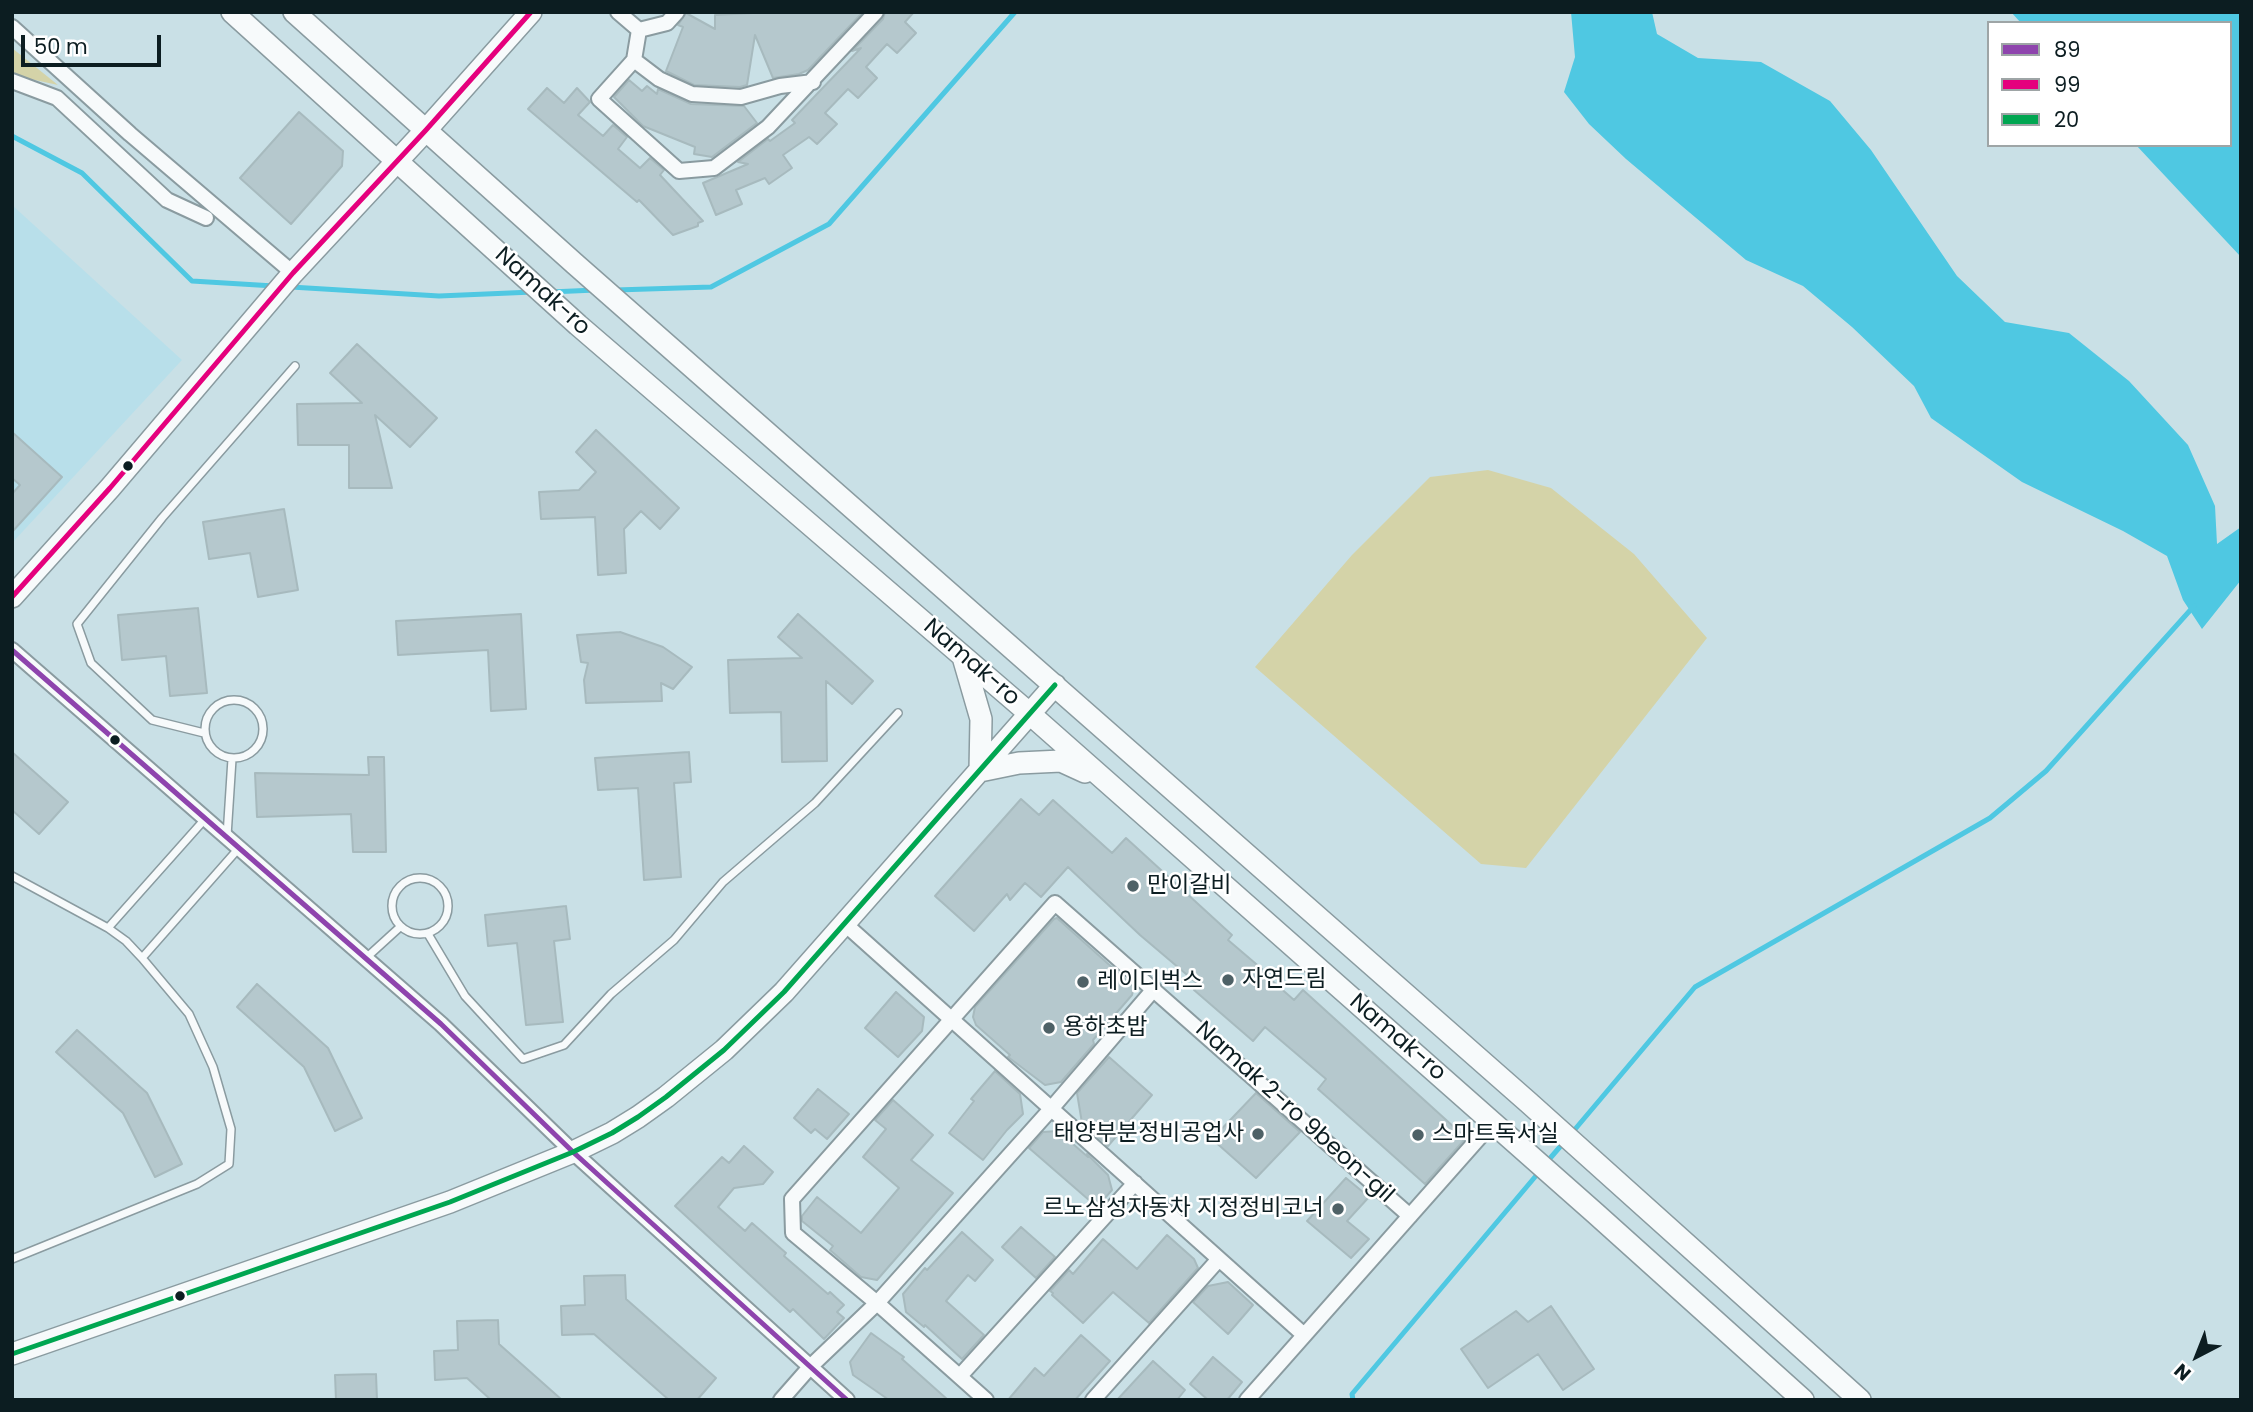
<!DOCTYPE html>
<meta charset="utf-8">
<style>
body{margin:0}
#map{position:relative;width:2253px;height:1412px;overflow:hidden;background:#c9e0e6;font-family:Poppins,sans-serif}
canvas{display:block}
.frame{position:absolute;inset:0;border:14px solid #0c1d21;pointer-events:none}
.legend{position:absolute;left:1987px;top:21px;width:245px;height:126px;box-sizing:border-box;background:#fff;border:2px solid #9ea5a6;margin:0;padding:9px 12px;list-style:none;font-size:21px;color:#0c1d21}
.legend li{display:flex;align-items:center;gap:14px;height:35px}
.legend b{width:35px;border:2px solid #9ea5a6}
.north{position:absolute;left:2162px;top:1321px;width:70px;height:70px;-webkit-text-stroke:5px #fff;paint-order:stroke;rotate:222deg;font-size:19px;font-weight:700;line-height:28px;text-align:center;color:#0c1d21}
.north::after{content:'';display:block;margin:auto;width:24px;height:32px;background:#0c1d21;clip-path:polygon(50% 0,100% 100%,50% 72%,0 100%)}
.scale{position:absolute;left:21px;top:35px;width:140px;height:32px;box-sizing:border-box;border:4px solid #0c1d21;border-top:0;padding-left:9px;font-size:21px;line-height:24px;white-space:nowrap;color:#0c1d21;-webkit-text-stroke:5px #fff;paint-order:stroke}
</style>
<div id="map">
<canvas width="2253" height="1412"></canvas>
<div class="frame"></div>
<ul class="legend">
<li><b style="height:9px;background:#8e44ad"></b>89</li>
<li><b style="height:9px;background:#e5007d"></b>99</li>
<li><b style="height:9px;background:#00a651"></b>20</li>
</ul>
<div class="north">N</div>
<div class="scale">50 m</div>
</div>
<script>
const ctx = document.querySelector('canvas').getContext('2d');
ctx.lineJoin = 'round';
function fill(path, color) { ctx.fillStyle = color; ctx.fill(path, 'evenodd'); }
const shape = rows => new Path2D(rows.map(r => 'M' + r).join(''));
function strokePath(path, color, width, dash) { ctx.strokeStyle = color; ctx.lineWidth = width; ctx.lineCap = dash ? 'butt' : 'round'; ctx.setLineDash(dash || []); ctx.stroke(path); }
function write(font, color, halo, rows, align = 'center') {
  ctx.font = font + ' Poppins,"Noto Sans KR",sans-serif'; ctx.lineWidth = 5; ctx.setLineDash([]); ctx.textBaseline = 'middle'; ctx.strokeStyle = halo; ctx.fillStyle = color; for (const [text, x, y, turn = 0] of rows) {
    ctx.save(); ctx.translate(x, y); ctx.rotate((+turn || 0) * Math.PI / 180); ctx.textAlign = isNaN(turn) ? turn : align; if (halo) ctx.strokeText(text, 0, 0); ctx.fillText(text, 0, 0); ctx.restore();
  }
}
fill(shape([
 [12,205,182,360,12,543]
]), '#b8dfea');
fill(shape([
 [12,48,58,85,12,75],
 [1488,470,1551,488,1634,554,1707,638,1526,868,1481,864,1255,667,1352,555,1430,477]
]), '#d4d3a8');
fill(shape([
 [1571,12,1652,12,1657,34,1698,58,1761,62,1830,101,1871,150,1957,276,2005,322,2069,333,2129,381,2188,445,2215,506,2217,544,2241,527,2241,580,2202,629,2183,600,2167,556,2123,531,2022,482,1931,418,1914,386,1852,327,1803,286,1746,260,1626,159,1589,124,1564,92,1575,57],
 [2011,12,2241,12,2241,257,2136,145,2230,145,2230,23,2021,23]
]), '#4fc8e2');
strokePath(shape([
 [12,136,82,173,192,281,274,286],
 [291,287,439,296,533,292],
 [616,290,711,287,829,224,1015,12],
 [550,292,596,290],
 [1571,1134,1695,987,1990,818,2046,771,2194,606],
 [1546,1163,1565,1141],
 [1353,1400,1352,1394,1540,1171]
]), '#4fc8e2', 5);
const building = shape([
 [771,12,863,12,808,70,799,74,773,78,755,35,747,85,740,87,694,85,666,71,683,27,678,25,686,13,715,29,715,15,771,12],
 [885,12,914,12,905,22,916,33,897,53,887,44,866,67,877,78,858,98,848,89,825,113,837,124,817,144,809,137,783,155,792,168,769,184,765,178,736,190,742,204,716,215,703,183,748,164,738,162,768,139,770,141,795,123,792,120,861,48,852,51,883,19,885,12],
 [629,80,642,91,647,86,657,94,658,89,691,104,744,106,757,123,712,157,694,154,695,147,643,126,614,97,629,80],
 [547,88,564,103,577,88,590,102,578,115,603,136,613,125,627,137,618,149,640,168,650,158,664,170,660,175,703,221,698,223,698,226,673,235,639,200,637,202,528,109,547,88],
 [299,112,343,151,342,166,291,224,240,178,299,112],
 [357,344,437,418,410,447,375,415,392,488,349,488,349,445,298,445,297,404,362,403,330,373,357,344],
 [596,430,679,508,660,529,641,511,624,529,626,573,598,575,595,517,541,519,539,492,579,490,596,472,576,452,596,430],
 [12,432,62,477,12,532,12,494,20,485,12,478,12,432],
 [284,509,298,590,258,597,250,553,209,559,203,522,284,509],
 [198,608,207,693,170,696,166,656,122,660,118,615,198,608],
 [521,614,526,709,491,711,488,650,398,655,396,621,521,614],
 [798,614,873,681,852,704,826,681,827,761,782,762,781,712,730,713,728,660,802,658,778,637,798,614],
 [620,632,663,647,692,667,673,689,661,683,662,701,586,703,584,680,588,663,581,662,577,635,620,632],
 [12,752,68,802,39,834,12,810,12,752],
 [689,752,691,782,674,783,681,877,644,880,638,788,598,790,595,758,689,752],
 [368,757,384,757,386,852,353,852,351,814,257,817,255,773,369,775,368,757],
 [1021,799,1039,815,1053,800,1112,853,1126,838,1232,935,1228,940,1262,969,1261,971,1294,1000,1303,990,1466,1138,1425,1184,1318,1089,1326,1079,1265,1027,1253,1041,1194,990,1199,985,1140,935,1068,867,1041,897,1025,883,1010,900,1007,894,974,931,935,896,1021,799],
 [566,906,570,939,554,941,563,1022,526,1025,517,943,488,946,485,915,566,906],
 [1057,918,1134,987,1132,995,1093,1040,1094,1044,1061,1082,1045,1085,1008,1057,1010,1055,976,1025,973,1017,975,1007,1054,919,1057,918],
 [257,984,328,1048,362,1118,335,1131,304,1067,237,1007,257,984],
 [896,992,924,1017,922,1031,898,1057,865,1028,896,992],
 [77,1030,147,1093,182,1164,155,1177,123,1113,56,1052,77,1030],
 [1109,1057,1152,1095,1108,1146,1082,1123,1077,1093,1109,1057],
 [995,1071,1020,1094,1023,1114,1007,1130,983,1160,949,1133,974,1101,971,1099,995,1071],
 [818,1089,849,1114,827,1139,815,1129,811,1133,794,1118,818,1089],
 [1256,1093,1300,1132,1256,1178,1212,1139,1256,1093],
 [893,1100,933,1135,911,1160,953,1193,877,1280,861,1277,830,1250,833,1246,802,1221,802,1216,817,1197,861,1233,899,1188,863,1157,886,1129,875,1120,893,1100],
 [1058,1131,1088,1157,1087,1154,1108,1175,1112,1190,1097,1207,1029,1148,1043,1132,1058,1131],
 [744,1146,773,1172,763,1184,734,1188,718,1207,745,1231,752,1223,786,1253,784,1256,828,1294,830,1292,844,1305,837,1312,844,1318,824,1339,793,1309,790,1312,675,1206,722,1157,729,1163,744,1146],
 [1346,1178,1369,1197,1347,1221,1369,1239,1351,1258,1307,1221,1346,1178],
 [1021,1227,1055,1257,1036,1278,1002,1247,1021,1227],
 [962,1232,993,1260,975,1281,968,1275,946,1301,984,1335,962,1359,925,1325,924,1327,906,1312,903,1294,925,1268,927,1270,962,1232],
 [1167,1235,1194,1259,1198,1268,1149,1323,1113,1292,1083,1323,1052,1295,1053,1293,1050,1291,1069,1270,1073,1274,1103,1239,1137,1269,1167,1235],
 [625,1275,626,1299,716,1378,697,1400,669,1400,594,1334,562,1335,561,1306,585,1305,584,1276,625,1275],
 [1228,1282,1253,1305,1228,1334,1193,1302,1208,1286,1228,1282],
 [1551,1306,1594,1369,1563,1390,1538,1354,1488,1388,1461,1349,1516,1311,1528,1322,1551,1306],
 [498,1320,499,1344,562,1400,491,1400,467,1378,435,1380,434,1351,458,1350,457,1321,498,1320],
 [871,1333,904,1357,902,1359,948,1400,889,1400,853,1375,850,1362,871,1333],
 [1081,1335,1110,1361,1075,1400,1008,1400,1035,1368,1044,1376,1081,1335],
 [1213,1357,1242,1382,1227,1400,1208,1400,1190,1384,1213,1357],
 [1153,1361,1185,1390,1177,1400,1117,1400,1153,1361],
 [376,1374,377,1400,336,1400,335,1375,376,1374]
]);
fill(building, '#b5c8cd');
strokePath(building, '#a7babe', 2);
const lane = shape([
 '205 729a29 29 0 1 1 58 0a29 29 0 1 1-58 0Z',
 [204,733,152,720,91,663,77,624,162,518,295,366],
 [227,836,232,759],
 [12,876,108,928,126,941,142,958,189,1014,213,1067,231,1129,229,1164,197,1184,12,1259],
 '392 906a28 28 0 1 1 56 0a28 28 0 1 1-56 0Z',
 [108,928,205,819],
 [428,934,465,996,523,1059,564,1045,611,994,674,940,723,882,815,803,898,713],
 [142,958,239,848],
 [366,958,400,927]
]);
const street = shape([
 [618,12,639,30,634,60,599,99,679,171,714,168,768,127,876,12],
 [12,27,130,134,293,273],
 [639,30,667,23,677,12],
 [634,60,659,79,692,94,741,97,780,86,813,82],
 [12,81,57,98,167,200,206,218],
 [12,650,441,1024,573,1152,847,1400],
 [845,924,1304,1335],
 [960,1376,1135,1183],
 [781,1400,810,1367,877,1303,1051,1109,1154,989],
 [986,1400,877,1303,793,1233,792,1199,1055,903,1410,1216],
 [1093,1400,1219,1259],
 [1247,1400,1493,1122]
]);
const secondary = shape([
 [232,12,578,325,1030,714,1595,1213,1803,1400],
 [294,12,575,264,1528,1102,1860,1400],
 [12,597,110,488,293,273,426,130,531,12],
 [963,657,981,719,980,771,1019,763,1061,761,1085,772],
 [12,1354,450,1202,573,1152,612,1133,638,1117,666,1097,724,1050,784,992,1055,685]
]);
strokePath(lane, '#8a9ba0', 10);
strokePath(street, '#8a9ba0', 18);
strokePath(secondary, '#8a9ba0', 24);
strokePath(lane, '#f7fafb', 7);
strokePath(street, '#f7fafb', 14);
strokePath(secondary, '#f7fafb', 21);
strokePath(shape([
 [12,650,441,1024,573,1152,847,1400]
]), '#8e44ad', 5);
strokePath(shape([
 [12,597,110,488,293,273,426,130,531,12]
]), '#e5007d', 5);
strokePath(shape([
 [12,1354,450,1202,573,1152,612,1133,638,1117,666,1097,724,1050,784,992,1055,685]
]), '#00a651', 5);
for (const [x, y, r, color] of [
 [128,466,6,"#0c1d21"],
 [115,740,6,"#0c1d21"],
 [1133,886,7,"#4e6166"],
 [1228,980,7,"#4e6166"],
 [1083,982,7,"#4e6166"],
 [1049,1028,7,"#4e6166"],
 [1258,1134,7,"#4e6166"],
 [1418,1135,7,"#4e6166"],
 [1338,1209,7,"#4e6166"],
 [180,1296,6,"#0c1d21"]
]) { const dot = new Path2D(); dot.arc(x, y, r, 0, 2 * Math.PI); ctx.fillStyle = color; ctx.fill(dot); strokePath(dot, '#fff', 2.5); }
write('23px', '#0c1d21', '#fff', [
 ["Namak-ro",542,292,42],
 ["Namak-ro",971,663,41],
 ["Namak-ro",1397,1038,41],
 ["Namak 2-ro 9beon-gil",1294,1113,42]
]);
write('23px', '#0c1d21', '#fff', [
 ["만이갈비",1147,886],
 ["자연드림",1242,980],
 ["레이디벅스",1097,982],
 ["용하초밥",1063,1028],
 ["태양부분정비공업사",1244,1134,"right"],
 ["스마트독서실",1432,1135],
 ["르노삼성자동차 지정정비코너",1324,1209,"right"]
], 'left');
</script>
